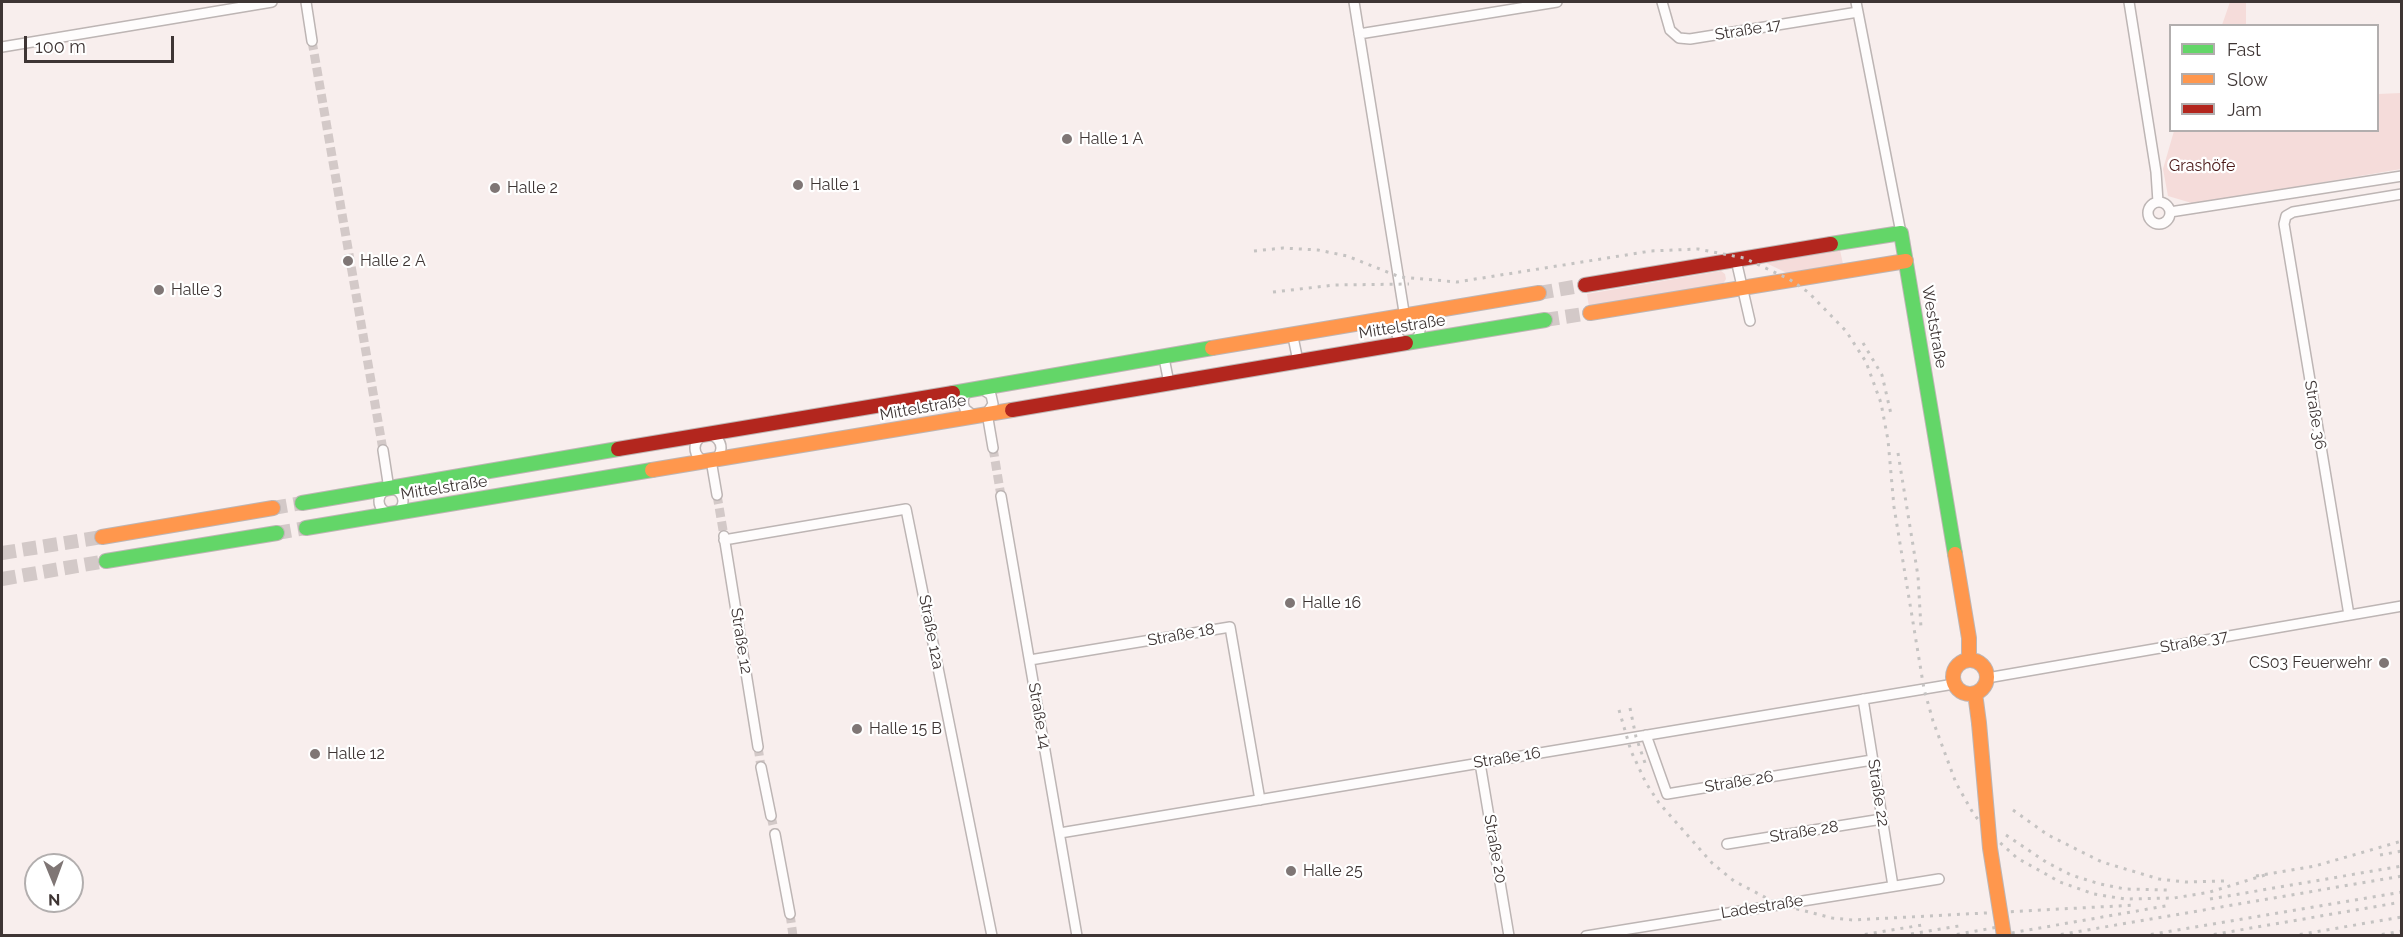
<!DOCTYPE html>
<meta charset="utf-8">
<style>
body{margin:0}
#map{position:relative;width:2403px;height:937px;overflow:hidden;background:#f8eeed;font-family:Raleway,sans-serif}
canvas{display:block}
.frame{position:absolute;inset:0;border:3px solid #3e3534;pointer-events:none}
.legend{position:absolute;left:2169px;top:24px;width:210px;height:108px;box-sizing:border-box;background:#fff;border:2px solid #b2aeae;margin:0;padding:8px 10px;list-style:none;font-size:18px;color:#3e3534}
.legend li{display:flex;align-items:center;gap:12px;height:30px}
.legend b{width:30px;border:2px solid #b2aeae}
.north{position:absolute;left:24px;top:853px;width:60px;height:60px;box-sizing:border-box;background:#fff;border:2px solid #b2aeae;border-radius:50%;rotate:179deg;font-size:16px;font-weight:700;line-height:24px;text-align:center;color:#3e3534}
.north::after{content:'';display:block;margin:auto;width:21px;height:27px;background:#7f7675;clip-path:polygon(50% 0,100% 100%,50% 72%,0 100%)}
.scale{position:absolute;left:24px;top:36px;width:150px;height:27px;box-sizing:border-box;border:3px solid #3e3534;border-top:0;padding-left:8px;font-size:18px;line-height:21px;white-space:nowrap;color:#3e3534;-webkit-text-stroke:4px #fff;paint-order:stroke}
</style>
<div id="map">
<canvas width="2403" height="937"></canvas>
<div class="frame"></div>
<ul class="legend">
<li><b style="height:8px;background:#63d668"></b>Fast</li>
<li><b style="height:8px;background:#ff974d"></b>Slow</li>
<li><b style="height:8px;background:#b3261e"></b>Jam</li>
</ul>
<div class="north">N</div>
<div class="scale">100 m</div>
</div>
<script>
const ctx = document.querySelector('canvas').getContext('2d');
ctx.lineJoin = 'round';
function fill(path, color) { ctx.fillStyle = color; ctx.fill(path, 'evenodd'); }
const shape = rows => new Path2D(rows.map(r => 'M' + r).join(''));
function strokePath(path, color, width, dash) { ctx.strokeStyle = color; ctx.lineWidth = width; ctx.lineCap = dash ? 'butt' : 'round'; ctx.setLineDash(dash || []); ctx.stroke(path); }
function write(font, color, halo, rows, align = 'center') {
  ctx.font = font + ' Raleway,sans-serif'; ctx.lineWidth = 4.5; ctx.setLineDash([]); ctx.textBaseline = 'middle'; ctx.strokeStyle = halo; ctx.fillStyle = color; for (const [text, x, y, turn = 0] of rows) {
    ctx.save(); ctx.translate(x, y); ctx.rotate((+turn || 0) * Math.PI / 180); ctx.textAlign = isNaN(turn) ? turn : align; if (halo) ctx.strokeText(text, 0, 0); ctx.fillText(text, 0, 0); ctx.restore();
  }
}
fill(shape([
 [2230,2,2246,2,2246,25,2222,25],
 [2401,93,2401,169,2195,204,2168,196,2163,169,2174,131,2378,130,2378,94],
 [1840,250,1843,264,1787,273,1766,263],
 [1721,271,1725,274,1726,279,1723,284,1589,307,1587,294]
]), '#f5dcda');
strokePath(shape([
 [312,41,383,450],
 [993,448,1001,496],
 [717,495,724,536],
 [758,747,761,767],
 [771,816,775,834],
 [790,914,793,936]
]), '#d3c9c8', 9, [9, 4.5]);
strokePath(shape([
 [1539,293,1585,285],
 [1545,320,1590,313],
 [273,508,302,503],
 [277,533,306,528],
 [2,553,102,537],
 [2,579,106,561]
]), '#d3c9c8', 14, [14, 7]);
const street = shape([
 [306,2,312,41],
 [1354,2,1405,318],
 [1662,2,1670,30,1679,38,1690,39,1858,12],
 [1856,2,1901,233],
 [2129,2,2156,172,2158,202],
 [1359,34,1557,2],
 [2,47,272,2],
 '2148 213a11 11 0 1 1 22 0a11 11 0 1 1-22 0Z',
 [2170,212,2402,176],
 [1736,260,1750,321],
 '1396 330a12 12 0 1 1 24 0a12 12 0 1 1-24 0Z',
 [1293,337,1298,361],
 [1164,358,1169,383],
 [982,389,991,395,993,404,987,413,993,448],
 [969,391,964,396,963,403,965,409,974,416],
 '695 448a13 13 0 1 1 26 0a13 13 0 1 1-26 0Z',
 [383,450,389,489],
 [711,460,717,495],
 '379 501a12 12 0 1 1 24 0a12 12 0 1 1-24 0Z',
 [1001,496,1077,936],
 [724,536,758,747],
 [724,540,906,509,992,936],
 [2349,615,2284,224,2286,216,2293,212,2402,194],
 [1030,660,1230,627,1260,800],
 [1987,678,2402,606],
 [1863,699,1893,886],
 [1646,735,1667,794,1872,760],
 [1480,763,1509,936],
 [761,767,771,816],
 [1060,833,1954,684],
 [775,834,790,914],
 [1727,844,1882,819],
 [1586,936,1939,879]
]);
const fast = shape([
 [1831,244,1901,233,1955,554],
 [1406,343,1545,320],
 [953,393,1212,348],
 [302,503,618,449],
 [306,528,652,470],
 [106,561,277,533]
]);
const slow = shape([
 [1590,313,1906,261],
 [1212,348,1539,293],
 [652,470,1012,410],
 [102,537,273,508],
 [1955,554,1969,638,1969,660],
 '1953 677a17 17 0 1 1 34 0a17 17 0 1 1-34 0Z',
 [1975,693,1979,723]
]);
const jam = shape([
 [1585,285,1831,244],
 [1012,410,1406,343],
 [618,449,953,393]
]);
strokePath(street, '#bdb5b4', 12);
strokePath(fast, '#bdb5b4', 16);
strokePath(slow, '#bdb5b4', 16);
strokePath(jam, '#bdb5b4', 16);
strokePath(street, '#fefcfc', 9);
strokePath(fast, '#63d668', 14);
strokePath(slow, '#ff974d', 14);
strokePath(jam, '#b3261e', 14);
strokePath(shape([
 [1254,251,1283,248,1318,250,1347,256,1400,277,1457,282,1651,251,1698,249,1744,258,1789,279,1808,292,1846,331,1866,362,1881,403,1888,440,1894,507,1924,689,1933,721,1956,783,1973,813,1987,831,2017,858,2060,882,2094,894,2125,899,2174,898,2210,892,2265,875],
 [1273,292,1335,285,1409,284],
 [1863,343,1882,375,1891,414],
 [1898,453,1918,576,1921,628],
 [1630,708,1636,737,1645,763],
 [1619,710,1631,751,1646,783,1659,803,1712,863,1734,881,1778,904,1832,918,1853,920,2136,905],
 [2013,810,2048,835,2102,862,2159,879,2185,882,2226,881],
 [2006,835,2046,862,2071,875,2100,884,2125,889,2167,890],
 [2380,855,2402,851],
 [2256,876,2315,866,2402,841],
 [2210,899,2402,866],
 [1911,934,1959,926],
 [1856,936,1922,925],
 [1948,936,2004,926],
 [1994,936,2171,905],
 [2052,936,2402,876],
 [2142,936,2402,892],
 [2205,936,2402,902],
 [2291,936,2402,917],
 [2373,936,2402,931]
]), '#c5c3c2', 3, [3, 6]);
const slowBridge = shape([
 [1979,723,1990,848,2004,936]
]);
strokePath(slowBridge, '#bdb5b4', 16, []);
strokePath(slowBridge, '#ff974d', 14);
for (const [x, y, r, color] of [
 [1067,139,6,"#7f7675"],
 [798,185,6,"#7f7675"],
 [495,188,6,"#7f7675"],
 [348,261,6,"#7f7675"],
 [159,290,6,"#7f7675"],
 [1290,603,6,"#7f7675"],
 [2384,663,6,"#7f7675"],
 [857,729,6,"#7f7675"],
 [315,754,6,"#7f7675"],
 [1291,871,6,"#7f7675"]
]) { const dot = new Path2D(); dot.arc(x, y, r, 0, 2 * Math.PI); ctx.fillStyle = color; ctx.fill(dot); strokePath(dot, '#fff', 2); }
write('16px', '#3e3534', '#fff', [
 ["Straße 17",1748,30,-9],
 ["Mittelstraße",1402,327,-9],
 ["Weststraße",1934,327,80],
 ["Mittelstraße",923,408,-10],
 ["Straße 36",2315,415,81],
 ["Mittelstraße",444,488,-9],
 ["Straße 12a",931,632,79],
 ["Straße 18",1181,635,-10],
 ["Straße 12",741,641,81],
 ["Straße 37",2194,642,-10],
 ["Straße 14",1039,716,80],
 ["Straße 16",1507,758,-9],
 ["Straße 26",1739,782,-9],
 ["Straße 22",1878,793,81],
 ["Straße 28",1804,832,-9],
 ["Straße 20",1495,849,80],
 ["Ladestraße",1762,907,-9]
]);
write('16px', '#3e3534', '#fff', [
 ["Halle 1 A",1079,139],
 ["Halle 1",810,185],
 ["Halle 2",507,188],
 ["Halle 2 A",360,261],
 ["Halle 3",171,290],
 ["Halle 16",1302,603],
 ["CS03 Feuerwehr",2372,663,"right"],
 ["Halle 15 B",869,729],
 ["Halle 12",327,754],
 ["Halle 25",1303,871]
], 'left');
write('16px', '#4a1716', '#fff', [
 ["Grashöfe",2202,166]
]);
</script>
